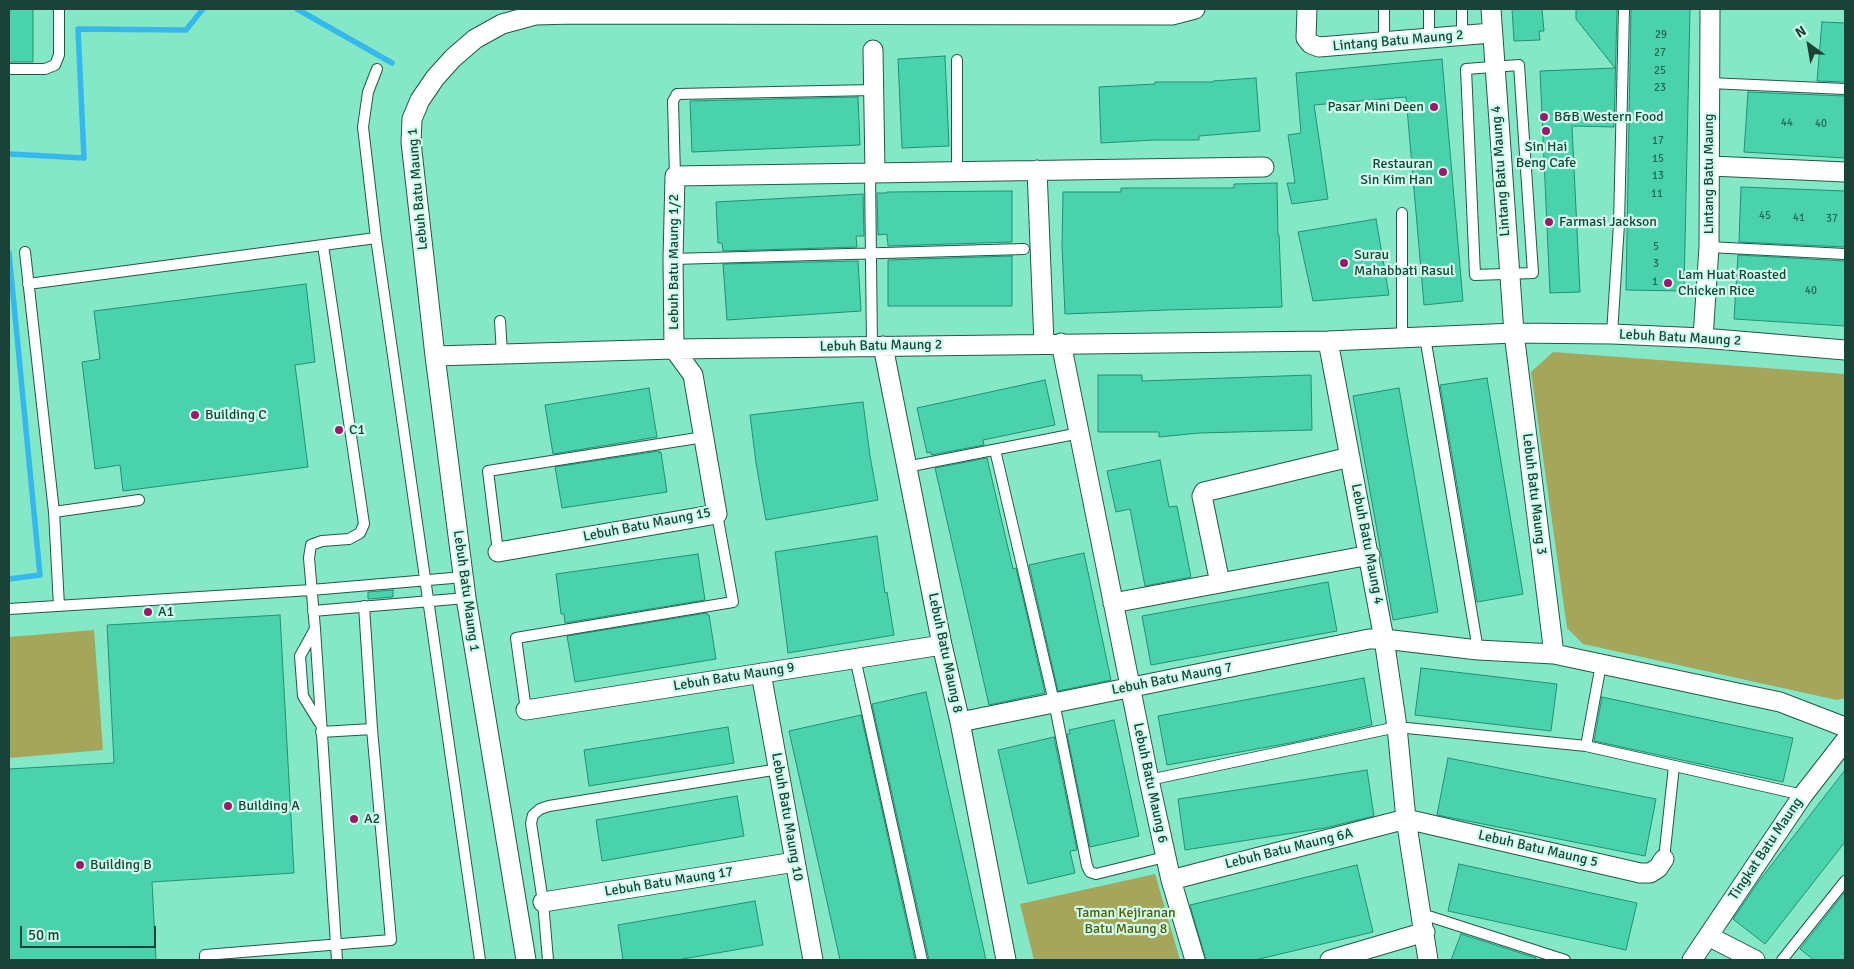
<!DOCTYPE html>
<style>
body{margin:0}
#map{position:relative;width:1854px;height:969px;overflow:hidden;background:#84e8c7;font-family:Signika,sans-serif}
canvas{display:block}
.frame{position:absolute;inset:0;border:10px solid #184336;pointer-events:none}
.north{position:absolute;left:1784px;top:20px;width:50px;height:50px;-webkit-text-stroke:4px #d0feed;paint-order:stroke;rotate:328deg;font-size:14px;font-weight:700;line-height:20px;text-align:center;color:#184336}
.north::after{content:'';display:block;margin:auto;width:18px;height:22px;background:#184336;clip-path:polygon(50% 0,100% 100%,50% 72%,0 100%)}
.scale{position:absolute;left:20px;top:926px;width:136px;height:22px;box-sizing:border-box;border:2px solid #184336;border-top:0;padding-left:6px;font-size:15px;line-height:18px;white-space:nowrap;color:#184336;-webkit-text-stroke:4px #d0feed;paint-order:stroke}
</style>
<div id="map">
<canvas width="1854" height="969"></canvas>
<div class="frame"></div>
<div class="north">N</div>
<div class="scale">50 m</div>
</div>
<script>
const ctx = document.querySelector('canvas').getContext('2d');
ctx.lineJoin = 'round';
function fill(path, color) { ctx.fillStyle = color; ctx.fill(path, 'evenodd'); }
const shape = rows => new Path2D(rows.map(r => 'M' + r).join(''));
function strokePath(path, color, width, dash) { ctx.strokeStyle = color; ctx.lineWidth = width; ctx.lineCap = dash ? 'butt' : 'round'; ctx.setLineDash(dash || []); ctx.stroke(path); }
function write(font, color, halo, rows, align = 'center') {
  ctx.font = font + ' Signika,sans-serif'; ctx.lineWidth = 4.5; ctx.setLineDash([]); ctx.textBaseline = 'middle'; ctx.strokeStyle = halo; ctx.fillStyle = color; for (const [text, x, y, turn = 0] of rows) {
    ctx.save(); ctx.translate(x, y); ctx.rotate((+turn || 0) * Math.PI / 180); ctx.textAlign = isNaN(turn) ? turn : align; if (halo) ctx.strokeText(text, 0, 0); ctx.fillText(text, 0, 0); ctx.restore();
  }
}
fill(shape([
 [1553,352,1845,374,1845,698,1837,700,1583,644,1567,628,1531,372],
 [94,630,103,750,9,758,9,637],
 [1155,874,1180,960,1034,960,1020,904]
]), '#a4a65b');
strokePath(shape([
 [297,9,392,63],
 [9,154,84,158,78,29,186,30,203,9],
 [9,253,40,575,9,579]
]), '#36b8ec', 5.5);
const building = shape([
 [9,9,33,9,33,62,9,62,9,9],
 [1512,9,1542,9,1544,31,1539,31,1540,40,1514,41,1512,9],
 [1576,9,1617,9,1614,127,1572,126,1580,292,1550,293,1540,71,1615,68,1576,19,1576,9],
 [1631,9,1690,9,1684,291,1626,290,1631,9],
 [1822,22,1845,23,1845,82,1817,81,1822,22],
 [945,56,949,146,902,148,898,59,945,56],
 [1442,59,1463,301,1424,305,1406,97,1314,105,1328,199,1292,204,1287,183,1295,183,1288,135,1301,133,1296,73,1442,59],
 [1256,78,1260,131,1199,136,1199,140,1155,140,1101,143,1099,87,1155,84,1155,82,1213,82,1213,81,1256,78],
 [1748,92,1845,96,1845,158,1744,152,1748,92],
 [858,97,860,145,692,152,690,101,858,97],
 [1277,183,1278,235,1279,235,1282,307,1167,310,1065,314,1062,245,1063,192,1121,192,1121,188,1234,188,1234,184,1277,183],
 [1741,187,1845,191,1845,247,1739,242,1741,187],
 [1012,191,1012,242,888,246,887,234,878,235,877,193,887,193,887,192,1012,191],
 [863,194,864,236,856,236,857,247,723,251,722,243,718,243,716,202,863,194],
 [1376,219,1389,295,1313,301,1298,232,1376,219],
 [1738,255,1845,261,1845,326,1734,319,1738,255],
 [1012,256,1012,306,888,306,888,260,1012,256],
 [858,261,861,311,727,320,723,264,858,261],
 [306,284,315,362,295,365,308,467,123,491,120,465,95,469,82,362,100,359,94,311,306,284],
 [1098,375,1142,375,1142,381,1311,375,1312,430,1199,433,1159,437,1159,432,1098,432,1098,375],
 [1487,378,1523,594,1477,602,1440,385,1487,378],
 [1045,380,1055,425,983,440,984,445,931,455,931,452,927,453,917,408,1045,380],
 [649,388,657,437,553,454,545,405,649,388],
 [1399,388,1438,612,1393,620,1353,396,1399,388],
 [863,402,870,456,878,500,766,520,756,463,750,415,863,402],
 [659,451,659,453,661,452,667,492,562,508,555,467,659,451],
 [987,458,1013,569,1016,568,1045,693,989,705,935,468,987,458],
 [1160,460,1169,507,1177,506,1191,577,1145,586,1130,509,1116,512,1107,471,1160,460],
 [877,536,885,593,887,592,894,635,788,653,775,552,877,536],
 [1084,553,1111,680,1058,691,1029,565,1084,553],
 [698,554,705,600,565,623,564,614,561,614,556,574,698,554],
 [1328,582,1337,631,1151,665,1142,616,1328,582],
 [393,590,393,597,368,599,368,592,393,590],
 [707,613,707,615,709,615,716,659,575,682,567,636,707,613],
 [280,615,294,873,152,882,156,960,9,960,9,769,114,763,107,625,280,615],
 [1421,668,1557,684,1551,731,1415,715,1421,668],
 [1364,678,1372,725,1290,743,1167,765,1158,716,1364,678],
 [926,692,986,960,929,960,872,704,926,692],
 [1602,697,1793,738,1783,782,1594,741,1602,697],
 [861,715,915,960,840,960,789,731,861,715],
 [1114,720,1139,836,1090,847,1067,734,1070,734,1069,730,1114,720],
 [728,727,734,763,589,786,584,750,728,727],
 [1054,737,1077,850,1070,851,1075,873,1028,884,998,750,1054,737],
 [1448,758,1656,799,1645,856,1437,815,1448,758],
 [1367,770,1374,816,1325,828,1185,850,1178,799,1367,770],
 [1845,770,1845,842,1765,944,1733,919,1759,881,1845,770],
 [737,796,744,836,602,861,596,820,737,796],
 [1459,864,1637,903,1626,950,1448,911,1459,864],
 [1357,865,1373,932,1255,960,1206,960,1190,905,1357,865],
 [1845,892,1845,960,1814,960,1800,949,1845,892],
 [755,901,763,945,677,960,623,960,618,925,755,901],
 [1461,934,1536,958,1535,960,1451,960,1461,934]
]);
fill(building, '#49d2ab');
strokePath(building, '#229073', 1);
const service = shape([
 [1462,9,1462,36],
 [1429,39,1429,9],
 [1384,43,1384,9],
 [957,60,957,171],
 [1519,65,1533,273,1475,275,1466,69,1519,65],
 [9,69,45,69,55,65,59,55,59,9],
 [377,69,368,92,363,127,376,238,480,960],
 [1709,83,1845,89],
 [870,173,872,347],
 [675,176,673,101,677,94,874,90],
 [1402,213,1402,338],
 [323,245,364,524,360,533,349,539,322,541,311,545,309,558,315,629,337,960],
 [1709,247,1845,254],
 [25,252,54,512,59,606],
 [673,259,1024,249],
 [28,284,376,238],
 [500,321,502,354],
 [1612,334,1619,224,1624,9],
 [1425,337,1478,650],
 [995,450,1054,702,1087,866,1090,872,1096,874,1165,857],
 [906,467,1080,433],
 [54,512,139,500],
 [498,552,488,471,704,437],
 [9,609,311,590,464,577],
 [313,611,466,598],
 [315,629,300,656,303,696,319,722],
 [855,658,922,960],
 [526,710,516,638,733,602,717,514],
 [321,732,372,729],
 [1586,746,1601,664],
 [1149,780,1397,727,1586,746,1803,795],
 [1664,859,1674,766],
 [1422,914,1565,960],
 [205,960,205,955,391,940,372,729,364,606],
 [548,960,543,902,531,823,533,815,540,809,549,806,779,769],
 [1782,960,1845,881]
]);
const minor = shape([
 [1307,9,1306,38,1311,44,1319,47,1492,33],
 [1491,9,1514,333,1554,654],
 [873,50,875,173],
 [1711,166,1845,172],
 [1037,170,1044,344],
 [1703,338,1709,247,1710,9],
 [1328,341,1384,639,1397,727,1406,819,1428,960],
 [1061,343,1149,780,1171,880,1195,960],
 [883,346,942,645,960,722,1006,960],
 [674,349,673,259,675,176,1264,167],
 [435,356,674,349,1328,341,1514,333,1612,334,1703,338,1845,350],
 [498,552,717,514,693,375,674,349],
 [1220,583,1202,496,1204,492,1350,457],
 [1113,603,1370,555],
 [761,673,813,960],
 [526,710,942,645],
 [960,722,1369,639,1384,639,1478,650,1554,654,1780,702,1845,727],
 [1171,880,1406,819,1640,873,1650,873,1658,868,1664,859],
 [543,902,795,862],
 [1708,936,1755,960],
 [526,960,466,598,435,356,411,142,412,119,420,100,435,78,453,58,475,39,502,24,535,15,573,14,1172,15,1195,9],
 [1330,960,1425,932],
 [1692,960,1803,795,1845,741]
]);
strokePath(service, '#225848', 12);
strokePath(minor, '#225848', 21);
strokePath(service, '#fff', 10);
strokePath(minor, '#fff', 19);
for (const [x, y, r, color] of [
 [1434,107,5,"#9d1868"],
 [1544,117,5,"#9d1868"],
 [1546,131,5,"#9d1868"],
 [1443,172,5,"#9d1868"],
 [1549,222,5,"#9d1868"],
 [1344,263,5,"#9d1868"],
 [1668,283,5,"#9d1868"],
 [195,415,5,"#9d1868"],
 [339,430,5,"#9d1868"],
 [148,612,5,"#9d1868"],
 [228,806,5,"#9d1868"],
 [354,819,5,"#9d1868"],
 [80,865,5,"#9d1868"]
]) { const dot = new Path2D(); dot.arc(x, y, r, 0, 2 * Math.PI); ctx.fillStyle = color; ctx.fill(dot); strokePath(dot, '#d0feed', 2); }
write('11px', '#246753', null, [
 ["29",1661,35],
 ["27",1660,53],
 ["25",1660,71],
 ["23",1660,88],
 ["44",1787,123],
 ["40",1821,124],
 ["17",1658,141],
 ["15",1658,159],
 ["13",1658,176],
 ["11",1657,194],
 ["45",1765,216],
 ["41",1799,218],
 ["37",1832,219],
 ["5",1656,247],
 ["3",1656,264],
 ["1",1655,282],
 ["40",1811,291]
]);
write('14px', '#184336', '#d0feed', [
 ["Lintang Batu Maung 2",1398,41,-5],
 ["Lintang Batu Maung 4",1501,171,-94],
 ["Lintang Batu Maung",1709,174,-90],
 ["Lebuh Batu Maung 1",418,189,-95],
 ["Lebuh Batu Maung 1/2",674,262,-90],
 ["Lebuh Batu Maung 2",1680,338,3],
 ["Lebuh Batu Maung 2",881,346,-1],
 ["Lebuh Batu Maung 3",1534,494,83],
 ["Lebuh Batu Maung 15",647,525,-11],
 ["Lebuh Batu Maung 4",1367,544,79],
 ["Lebuh Batu Maung 1",466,591,82],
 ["Lebuh Batu Maung 8",945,653,78],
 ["Lebuh Batu Maung 9",734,677,-9],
 ["Lebuh Batu Maung 7",1172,679,-11],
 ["Lebuh Batu Maung 6",1150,783,78],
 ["Lebuh Batu Maung 10",787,817,80],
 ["Lebuh Batu Maung 6A",1289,849,-14],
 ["Lebuh Batu Maung 5",1538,849,13],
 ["Tingkat Batu Maung",1766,849,-56],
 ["Lebuh Batu Maung 17",669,882,-9]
]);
write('14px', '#184336', '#d0feed', [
 ["Pasar Mini Deen",1424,107,"right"],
 ["B&B Western Food",1554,117],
 ["Sin Hai",1546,147,"center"],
 ["Beng Cafe",1546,163,"center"],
 ["Restauran",1433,164,"right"],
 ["Sin Kim Han",1433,180,"right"],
 ["Farmasi Jackson",1559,222],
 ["Surau",1354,255],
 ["Mahabbati Rasul",1354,271],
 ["Lam Huat Roasted",1678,275],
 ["Chicken Rice",1678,291],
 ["Building C",205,415],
 ["C1",349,430],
 ["A1",158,612],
 ["Building A",238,806],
 ["A2",364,819],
 ["Building B",90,865]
], 'left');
write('14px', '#565700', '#d0feed', [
 ["Taman Kejiranan",1126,913],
 ["Batu Maung 8",1126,929]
]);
</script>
